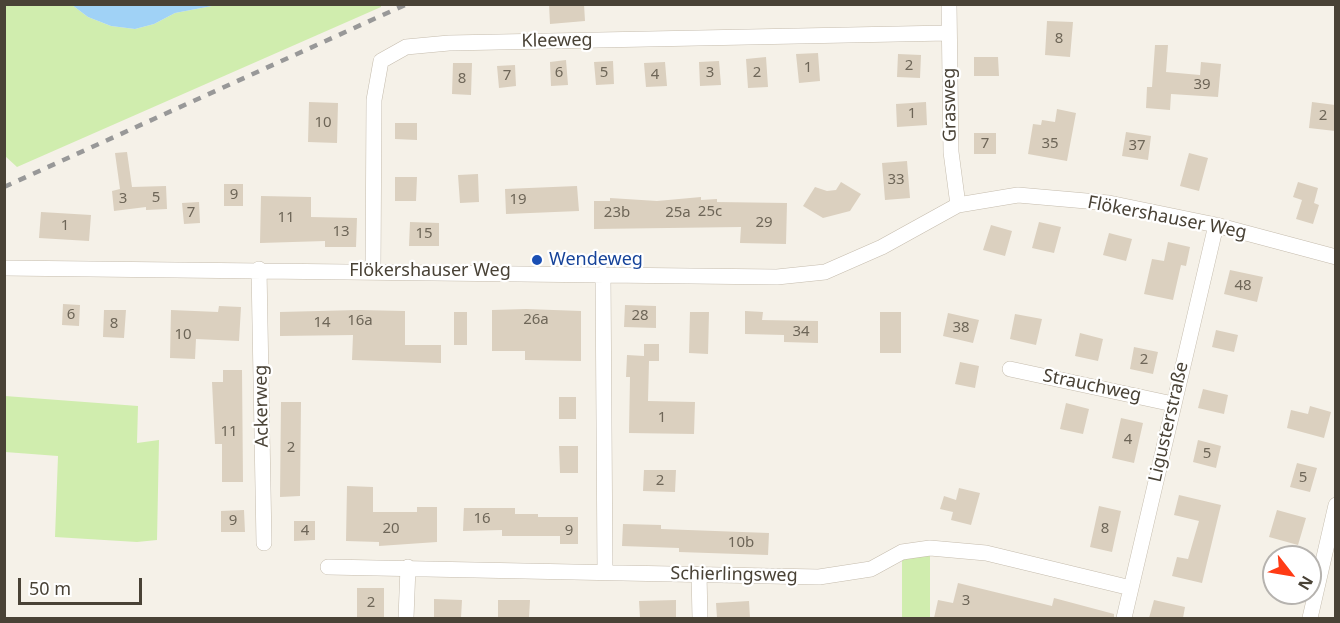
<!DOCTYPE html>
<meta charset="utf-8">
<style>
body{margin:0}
#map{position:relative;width:1340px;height:623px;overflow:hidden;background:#f5f1e8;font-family:"Noto Sans",sans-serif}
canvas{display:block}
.frame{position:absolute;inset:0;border:6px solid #494236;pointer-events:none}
.north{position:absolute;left:1262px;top:545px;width:60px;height:60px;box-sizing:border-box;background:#fff;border:2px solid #b6b3af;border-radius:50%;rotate:121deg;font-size:16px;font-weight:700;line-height:24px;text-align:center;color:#494236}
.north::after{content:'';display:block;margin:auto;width:21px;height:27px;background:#ff3b15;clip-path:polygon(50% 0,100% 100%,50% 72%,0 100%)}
.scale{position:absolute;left:18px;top:578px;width:124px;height:27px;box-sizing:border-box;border:3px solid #494236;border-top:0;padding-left:8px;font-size:18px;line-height:21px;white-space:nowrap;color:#494236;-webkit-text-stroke:4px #fff;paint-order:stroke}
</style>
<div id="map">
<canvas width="1340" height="623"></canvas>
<div class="frame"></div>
<div class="north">N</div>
<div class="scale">50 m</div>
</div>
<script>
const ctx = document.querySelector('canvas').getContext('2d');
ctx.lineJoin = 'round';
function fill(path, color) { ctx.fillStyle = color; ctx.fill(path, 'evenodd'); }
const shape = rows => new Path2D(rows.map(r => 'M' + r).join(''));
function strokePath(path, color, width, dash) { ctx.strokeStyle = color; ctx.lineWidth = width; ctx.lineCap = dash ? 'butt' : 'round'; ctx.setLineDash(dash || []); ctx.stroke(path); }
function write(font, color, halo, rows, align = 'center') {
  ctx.font = font + ' "Noto Sans",sans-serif'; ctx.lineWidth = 4.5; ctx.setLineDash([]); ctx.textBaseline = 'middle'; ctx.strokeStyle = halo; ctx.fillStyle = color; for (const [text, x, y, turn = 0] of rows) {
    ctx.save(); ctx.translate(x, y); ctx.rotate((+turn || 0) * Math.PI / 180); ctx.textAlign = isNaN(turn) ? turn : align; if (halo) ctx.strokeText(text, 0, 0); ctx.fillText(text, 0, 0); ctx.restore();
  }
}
fill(shape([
 [247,4,381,5,381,7,17,167,5,156,5,5,72,5,88,17,111,26,135,29,154,24,175,13,212,6],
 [5,396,138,406,137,443,159,440,157,540,137,542,55,537,58,456,5,452],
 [930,553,930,618,902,618,902,560]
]), '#d0edae');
fill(shape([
 [72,5,247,5,212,6,175,13,154,24,135,29,111,26,88,17]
]), '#a0d2f6');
fill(shape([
 [549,4,584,4,585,21,550,24],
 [1047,21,1073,22,1070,57,1045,55],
 [1155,45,1168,45,1166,72,1200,75,1201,62,1221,64,1218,97,1171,94,1170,110,1146,108,1147,87,1152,87],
 [818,53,820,81,799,83,796,54],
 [898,54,921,55,920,78,897,77],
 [766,57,768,87,748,88,746,59],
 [974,57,998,57,999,76,974,76],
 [566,60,568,85,551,86,550,62],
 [613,61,614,84,596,85,594,62],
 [719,61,721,85,700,86,699,62],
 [665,62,667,86,646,87,644,63],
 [453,63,472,63,471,95,452,94],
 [515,65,516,86,499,88,497,66],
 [309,102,338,103,337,143,308,142],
 [926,102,927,125,897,127,896,104],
 [1312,102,1335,105,1335,131,1309,128],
 [1057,109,1076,113,1067,161,1028,154,1033,124,1041,125,1042,120,1055,122],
 [395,123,417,123,417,140,395,139],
 [1126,132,1151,136,1148,160,1122,156],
 [974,133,996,133,996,154,974,154],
 [127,152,132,187,166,186,167,209,146,210,146,207,114,211,112,191,120,189,115,153],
 [1189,153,1208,158,1199,191,1180,186],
 [907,161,910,198,885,200,882,163],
 [478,174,479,202,460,203,458,175],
 [395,177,417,177,416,201,395,201],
 [841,182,861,194,850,211,823,218,803,206,815,187,827,191,836,190],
 [1298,182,1318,188,1314,203,1319,205,1313,224,1296,219,1302,200,1293,197],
 [224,184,243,184,243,206,224,206],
 [577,186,579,211,506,214,505,189],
 [261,196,311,197,311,217,357,218,356,247,325,247,325,241,260,243],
 [701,197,701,200,717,199,717,202,787,203,786,244,740,243,741,227,594,229,594,201,610,201,610,198,657,201],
 [199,202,200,223,184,224,182,203],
 [41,212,91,215,89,241,39,238],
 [410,222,439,223,439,246,409,246],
 [1039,222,1061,227,1054,253,1032,248],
 [991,225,1012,231,1005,256,983,250],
 [1109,233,1132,239,1126,261,1103,255],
 [1168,242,1190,247,1186,266,1181,265,1173,300,1144,294,1152,259,1164,261],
 [1230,270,1263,277,1257,302,1224,294],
 [63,304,80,305,79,326,62,325],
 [625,305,656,306,656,328,624,327],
 [219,306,241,307,239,341,196,339,195,359,170,358,171,310,218,312],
 [526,309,581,311,581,361,525,360,525,351,492,351,492,310],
 [104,310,126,310,124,338,103,337],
 [358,310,405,311,405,345,441,345,441,363,352,360,353,335,280,336,280,312],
 [745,311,763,312,762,320,818,321,818,343,784,342,784,335,745,334],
 [454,312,467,312,467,345,454,345],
 [690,312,709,312,708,354,689,353],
 [880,312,901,312,901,353,880,353],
 [948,313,979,320,973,343,943,336],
 [1015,314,1042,319,1036,345,1010,339],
 [1216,330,1238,335,1234,352,1212,347],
 [1080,333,1103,339,1098,361,1075,356],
 [644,344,659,344,659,361,649,361,648,401,695,402,694,434,629,433,630,377,626,377,627,355,644,356],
 [1134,347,1158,352,1153,374,1130,369],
 [960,362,979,366,975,388,955,384],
 [223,370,242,370,243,482,222,482,222,444,215,444,212,382,223,382],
 [1203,389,1228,395,1224,414,1198,408],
 [559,397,576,397,576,419,559,419],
 [281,402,301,402,300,496,280,497],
 [1066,403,1089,409,1083,434,1060,429],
 [1310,406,1331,412,1324,438,1287,428,1291,410,1308,414],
 [1121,418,1143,423,1134,463,1112,458],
 [1198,440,1221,446,1216,468,1193,462],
 [559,446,578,446,578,473,560,473],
 [1297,463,1317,468,1310,492,1290,487],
 [644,470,676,470,675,492,643,491],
 [347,486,373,487,373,512,417,512,417,507,437,507,437,542,379,546,379,542,346,541],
 [959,488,980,493,971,525,951,520,953,512,940,509,944,496,956,500],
 [1179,495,1221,505,1202,583,1172,576,1177,557,1188,559,1199,521,1174,515],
 [1099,506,1121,511,1112,552,1090,547],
 [464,508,515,508,515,514,538,514,538,517,578,517,578,544,560,544,560,536,502,536,502,530,463,531],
 [244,510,245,532,221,532,221,511],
 [1277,510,1306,518,1298,545,1269,537],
 [294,521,315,521,315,540,294,541],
 [623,524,661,525,661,529,769,533,768,555,679,552,679,548,622,546],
 [958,583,1052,606,1054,598,1114,614,1114,618,934,618,938,600,953,603],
 [357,588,384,588,384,618,357,618],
 [434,599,462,600,461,618,434,618],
 [498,600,530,600,529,618,498,618],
 [676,600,676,618,640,618,639,601],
 [1154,600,1185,607,1183,618,1149,618],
 [749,601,750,618,717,618,716,603]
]), '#dbd0bf');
const minor = shape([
 [949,4,951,152,958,205],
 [4,268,777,277,825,272,882,247,958,205,1018,195,1109,203,1216,225,1336,257],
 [259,269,264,543],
 [373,271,374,100,381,61,406,47,449,43,948,33],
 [603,274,605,572],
 [1010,369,1173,404],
 [328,567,819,577,871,569,902,552,930,548,986,553,1131,588],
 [699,574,700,618],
 [406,618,408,567],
 [1124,618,1216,225],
 [1310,618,1336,505]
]);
strokePath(minor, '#c5bcad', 16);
strokePath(minor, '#fff', 15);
strokePath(shape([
 [4,187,407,4]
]), '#989898', 4.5, [8, 8]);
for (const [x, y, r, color] of [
 [537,260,6,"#1a4fb4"]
]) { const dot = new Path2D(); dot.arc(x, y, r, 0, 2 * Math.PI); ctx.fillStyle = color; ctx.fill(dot); strokePath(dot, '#fff', 2); }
write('15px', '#6e6658', null, [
 ["8",1059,39],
 ["2",909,66],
 ["1",808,68],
 ["6",559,73],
 ["5",604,73],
 ["3",710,73],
 ["2",757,73],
 ["4",655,75],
 ["7",507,76],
 ["8",462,79],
 ["39",1202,85],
 ["1",912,114],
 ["2",1323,116],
 ["10",323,123],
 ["7",985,144],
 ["35",1050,144],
 ["37",1137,146],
 ["33",896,180],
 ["9",234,195],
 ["5",156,198],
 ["3",123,199],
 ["19",518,200],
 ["25c",710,212],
 ["7",191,213],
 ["23b",617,213],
 ["25a",678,213],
 ["11",286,218],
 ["29",764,223],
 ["1",65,226],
 ["13",341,232],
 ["15",424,234],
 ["48",1243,286],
 ["6",71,315],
 ["28",640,316],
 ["26a",536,320],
 ["16a",360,321],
 ["14",322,323],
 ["8",114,324],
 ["38",961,328],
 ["34",801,332],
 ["10",183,335],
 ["2",1144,360],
 ["1",662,418],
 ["11",229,432],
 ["4",1128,440],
 ["2",291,448],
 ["5",1207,454],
 ["5",1303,478],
 ["2",660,481],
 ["16",482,519],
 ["9",233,521],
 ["20",391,529],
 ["8",1105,529],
 ["4",305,531],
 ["9",569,531],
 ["10b",741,543],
 ["3",966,601],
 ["2",371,603]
]);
write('18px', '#494236', '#fff', [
 ["Kleeweg",557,41,-1],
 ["Grasweg",950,105,-91],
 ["Flökershauser Weg",1167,218,11],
 ["Flökershauser Weg",430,271],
 ["Strauchweg",1092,386,12],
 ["Ackerweg",262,406,-91],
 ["Ligusterstraße",1169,422,-77],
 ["Schierlingsweg",734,575,1]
]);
write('18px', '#164399', '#fff', [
 ["Wendeweg",549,260]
], 'left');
</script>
